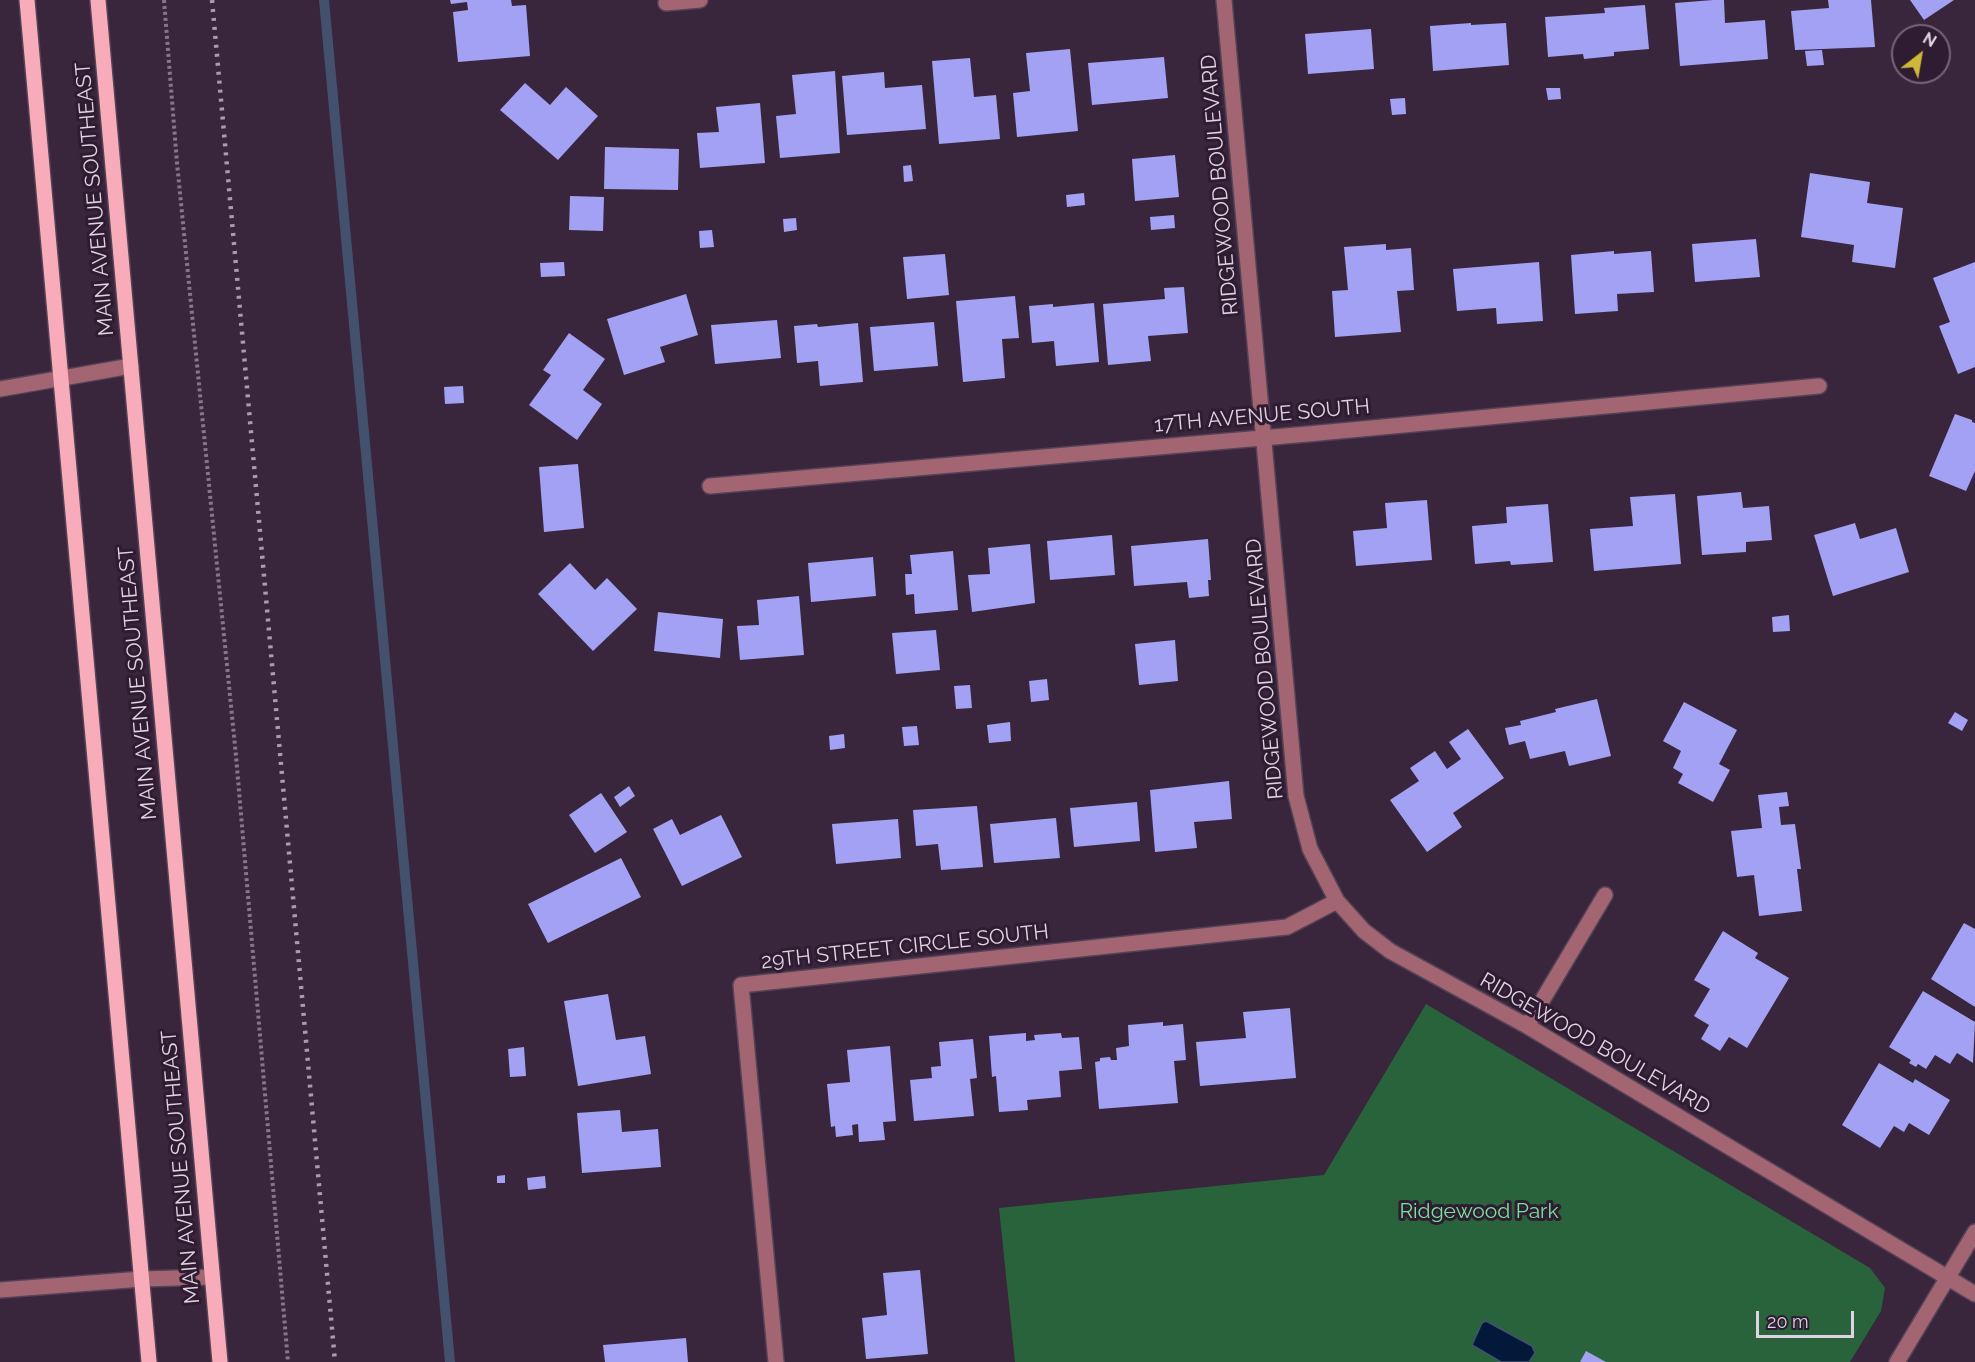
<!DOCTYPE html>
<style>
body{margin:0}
#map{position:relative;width:1975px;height:1362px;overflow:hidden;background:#39263c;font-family:Raleway,sans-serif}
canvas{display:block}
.north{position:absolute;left:1891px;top:24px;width:60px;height:60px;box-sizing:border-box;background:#2f1c32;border:2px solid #756578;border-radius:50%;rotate:31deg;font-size:16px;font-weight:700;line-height:24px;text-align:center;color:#dfd3e1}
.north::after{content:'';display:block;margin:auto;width:21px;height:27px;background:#d0b837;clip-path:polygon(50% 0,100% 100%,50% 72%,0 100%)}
.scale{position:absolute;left:1756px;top:1311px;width:98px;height:27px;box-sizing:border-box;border:3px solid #dfd3e1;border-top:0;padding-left:8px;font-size:18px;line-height:21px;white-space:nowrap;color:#dfd3e1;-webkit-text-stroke:4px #2f1c32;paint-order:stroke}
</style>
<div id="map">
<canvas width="1975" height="1362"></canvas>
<div class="north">N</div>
<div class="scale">20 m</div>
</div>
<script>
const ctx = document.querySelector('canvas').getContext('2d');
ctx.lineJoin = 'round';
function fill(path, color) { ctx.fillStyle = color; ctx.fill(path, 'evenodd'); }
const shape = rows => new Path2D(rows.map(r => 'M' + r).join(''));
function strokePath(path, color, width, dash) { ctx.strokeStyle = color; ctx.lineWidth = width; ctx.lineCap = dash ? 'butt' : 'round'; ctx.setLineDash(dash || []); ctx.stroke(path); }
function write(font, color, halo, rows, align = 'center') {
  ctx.font = font + ' Raleway,sans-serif'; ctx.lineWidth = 6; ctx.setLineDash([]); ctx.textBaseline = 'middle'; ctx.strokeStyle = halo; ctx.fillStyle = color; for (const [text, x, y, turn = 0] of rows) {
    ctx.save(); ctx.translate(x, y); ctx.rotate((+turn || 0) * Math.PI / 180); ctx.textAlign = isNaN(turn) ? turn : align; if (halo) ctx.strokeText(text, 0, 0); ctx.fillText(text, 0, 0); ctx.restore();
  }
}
fill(shape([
 [1426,1004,1870,1268,1885,1288,1881,1311,1850,1362,1015,1362,999,1208,1324,1175]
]), '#28633b');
const water = shape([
 [1486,1321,1532,1346,1535,1353,1529,1362,1501,1362,1472,1345,1482,1323,1486,1321]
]);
fill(water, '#02193a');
strokePath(water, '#44516c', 1.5);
strokePath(shape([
 [324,0,450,1362]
]), '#44516c', 10);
fill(shape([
 [450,0,511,0,512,6,526,5,530,56,458,62,453,12,468,10,467,2,451,4],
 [1713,0,1724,0,1725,23,1765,20,1768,59,1680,66,1675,3],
 [1828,0,1871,0,1875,47,1795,50,1791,11,1829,8],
 [1910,0,1954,0,1924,20],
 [1645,5,1649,49,1614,52,1614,56,1584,59,1583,54,1548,57,1545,17,1605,13,1604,8],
 [1471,23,1471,25,1506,23,1509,65,1433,71,1430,26],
 [1371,29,1374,69,1308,74,1305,34],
 [1070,49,1078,131,1017,137,1013,93,1030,91,1026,53],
 [1822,50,1824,65,1807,66,1805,51],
 [1164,57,1168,98,1092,105,1088,63],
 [970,58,974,97,996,95,1000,139,939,144,932,61],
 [835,71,840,153,780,158,776,116,796,114,792,75],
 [884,72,885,88,922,85,926,129,847,135,842,76],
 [525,83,550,105,566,87,598,116,558,160,500,110],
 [1546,88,1560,88,1561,99,1548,100],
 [1405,98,1406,114,1392,115,1390,99],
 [760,103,765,163,700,168,697,133,719,132,716,107],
 [605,147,679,149,678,190,604,189],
 [1175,155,1179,197,1135,201,1132,159],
 [911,165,913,181,904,182,903,166],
 [1810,173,1870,182,1867,203,1903,208,1895,268,1852,262,1854,245,1801,237],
 [1084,193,1085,205,1067,207,1066,195],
 [570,196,604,197,603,231,569,230],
 [1174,215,1175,228,1151,230,1150,217],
 [796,218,797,230,784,232,783,219],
 [712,230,714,247,700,248,699,231],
 [1756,239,1760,277,1695,282,1692,244],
 [1386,244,1386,250,1411,248,1414,290,1397,291,1401,332,1335,337,1332,291,1348,290,1344,247],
 [1614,251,1614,254,1651,251,1654,292,1617,294,1618,311,1575,314,1571,255],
 [945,254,949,295,907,299,903,257],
 [564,262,565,276,541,277,540,263],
 [1539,262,1543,321,1497,324,1496,308,1457,311,1453,269],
 [1975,262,1975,367,1958,374,1939,326,1950,322,1933,278],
 [1184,287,1188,333,1148,336,1151,361,1108,365,1103,304,1165,299,1164,288],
 [686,294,698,335,660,347,665,362,624,375,607,319],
 [1015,296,1019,338,1002,339,1005,378,963,382,956,301],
 [1094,303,1099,362,1056,366,1054,341,1032,343,1029,306,1053,304,1053,307],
 [777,320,781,358,715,364,711,325],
 [934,322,938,366,874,371,870,327],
 [858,323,863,382,820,386,818,361,797,363,794,326,817,324,818,327],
 [569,333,605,359,583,390,602,404,577,440,529,405,551,375,543,370],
 [463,386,464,403,445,404,444,387],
 [1955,414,1972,420,1972,422,1975,423,1975,471,1966,491,1929,476],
 [578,464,584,528,544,532,539,467],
 [1741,492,1743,508,1769,506,1772,540,1746,542,1746,552,1702,555,1697,496],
 [1675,494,1681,564,1594,571,1590,529,1633,526,1630,497],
 [1427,500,1432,560,1356,566,1353,531,1387,528,1385,503],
 [1548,504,1553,562,1511,565,1510,561,1475,564,1472,526,1507,523,1506,507],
 [1855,523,1860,539,1896,528,1909,572,1833,596,1814,535],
 [1112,535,1115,575,1050,580,1047,541],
 [1208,539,1211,580,1208,580,1209,596,1189,598,1187,582,1134,586,1131,546],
 [1030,544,1035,603,972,612,968,575,990,574,988,548],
 [953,551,958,610,915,614,914,594,906,595,905,574,912,574,910,555],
 [873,557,876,596,811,602,808,563],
 [570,563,595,590,607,578,637,609,593,651,538,594],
 [799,596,804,655,740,660,737,626,759,625,757,600],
 [658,612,723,619,720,658,654,651],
 [1789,615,1790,631,1773,632,1772,617],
 [936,630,940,670,896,674,892,633],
 [1175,640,1178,681,1139,685,1135,644],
 [1047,679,1049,700,1031,702,1029,681],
 [970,685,972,708,956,709,954,686],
 [1597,699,1611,756,1569,766,1565,751,1530,759,1525,741,1509,745,1505,728,1521,725,1520,721,1556,712,1555,709],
 [1684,702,1737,730,1719,764,1730,770,1713,802,1678,783,1683,774,1673,768,1681,751,1663,741],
 [1955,712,1968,720,1962,731,1948,723],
 [1010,722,1011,741,989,743,987,725],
 [917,726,919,745,904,746,902,727],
 [1468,729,1504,778,1453,813,1462,827,1427,852,1390,800,1419,781,1410,768,1435,751,1447,769,1461,759,1449,742],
 [844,734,845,748,830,750,829,736],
 [1229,781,1232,819,1194,822,1197,848,1155,852,1150,790],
 [629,786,635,796,620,807,614,797],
 [1787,792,1789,806,1779,807,1781,825,1795,824,1801,869,1797,869,1802,911,1759,916,1754,875,1737,877,1731,831,1762,828,1758,795],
 [601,793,627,832,595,853,569,815],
 [1137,802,1140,841,1074,847,1070,808],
 [977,806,983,867,941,870,938,844,916,846,913,810],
 [721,815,742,857,682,886,653,829,672,819,680,835],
 [1056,818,1060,858,994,863,990,824],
 [898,819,901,858,836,864,832,824],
 [621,858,641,897,548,943,528,904],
 [1964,923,1975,929,1975,1007,1931,979],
 [1723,931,1758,953,1755,958,1789,978,1747,1048,1729,1037,1720,1051,1701,1039,1709,1025,1694,1016,1710,989,1694,980],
 [1923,991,1975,1022,1973,1063,1957,1053,1950,1064,1935,1055,1926,1069,1918,1064,1916,1067,1909,1063,1911,1060,1889,1047],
 [608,994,616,1040,645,1036,651,1074,578,1086,564,1001],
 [1290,1008,1296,1078,1200,1086,1196,1042,1246,1038,1243,1012],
 [1163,1022,1163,1026,1183,1024,1186,1060,1174,1061,1178,1103,1099,1109,1095,1062,1100,1061,1100,1058,1110,1057,1111,1060,1117,1060,1116,1048,1129,1046,1128,1025],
 [1026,1033,1026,1041,1035,1040,1034,1035,1061,1033,1062,1038,1079,1037,1082,1069,1059,1071,1061,1097,1027,1100,1028,1110,999,1112,996,1076,992,1077,989,1036],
 [973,1039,977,1078,970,1079,974,1116,914,1121,910,1080,932,1078,931,1067,941,1066,939,1042],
 [890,1046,896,1121,883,1122,885,1140,859,1142,858,1124,852,1125,853,1135,836,1137,835,1126,831,1127,827,1084,850,1082,847,1050],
 [524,1047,526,1076,510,1077,508,1049],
 [1879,1063,1913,1083,1915,1079,1950,1100,1929,1135,1909,1123,1904,1132,1894,1126,1880,1148,1842,1125],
 [620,1110,622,1132,658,1129,661,1167,582,1173,577,1113],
 [505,1175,505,1183,497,1183,497,1176],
 [545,1176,546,1188,528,1190,527,1178],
 [920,1270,928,1354,866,1359,862,1318,887,1315,883,1273],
 [686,1338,688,1362,605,1362,603,1345],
 [1586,1351,1606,1362,1580,1362]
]), '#a2a1f3');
const minor = shape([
 [1224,0,1296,796,1310,849,1337,901,1364,931,1390,951,1527,1026,1975,1294],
 [666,3,700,0],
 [0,389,131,366],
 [710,486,1308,434,1819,386],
 [1527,1026,1605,895],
 [0,1290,142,1279,212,1277],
 [776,1362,741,985,1287,927,1337,901],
 [1897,1362,1975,1232]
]);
const major = shape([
 [27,0,149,1362],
 [98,0,220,1362]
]);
strokePath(minor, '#544256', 18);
strokePath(major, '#544256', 18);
strokePath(shape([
 [164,0,177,163,236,756,288,1362]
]), '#867688', 4, [3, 3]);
strokePath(minor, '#a26571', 15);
strokePath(major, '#f8acba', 15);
strokePath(shape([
 [212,0,335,1362]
]), '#aa9cac', 4.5, [3, 6]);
write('21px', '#dfd3e1', '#2f1c32', [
 ["RIDGEWOOD BOULEVARD",1220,185,-95],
 ["MAIN AVENUE SOUTHEAST",95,199,-95],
 ["17TH AVENUE SOUTH",1262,416,-5],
 ["RIDGEWOOD BOULEVARD",1265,669,-95],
 ["MAIN AVENUE SOUTHEAST",138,683,-95],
 ["29TH STREET CIRCLE SOUTH",905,947,-6],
 ["RIDGEWOOD BOULEVARD",1595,1044,30],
 ["MAIN AVENUE SOUTHEAST",181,1167,-95]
]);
write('21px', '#77e396', '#2f1c32', [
 ["Ridgewood Park",1479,1212]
]);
</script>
